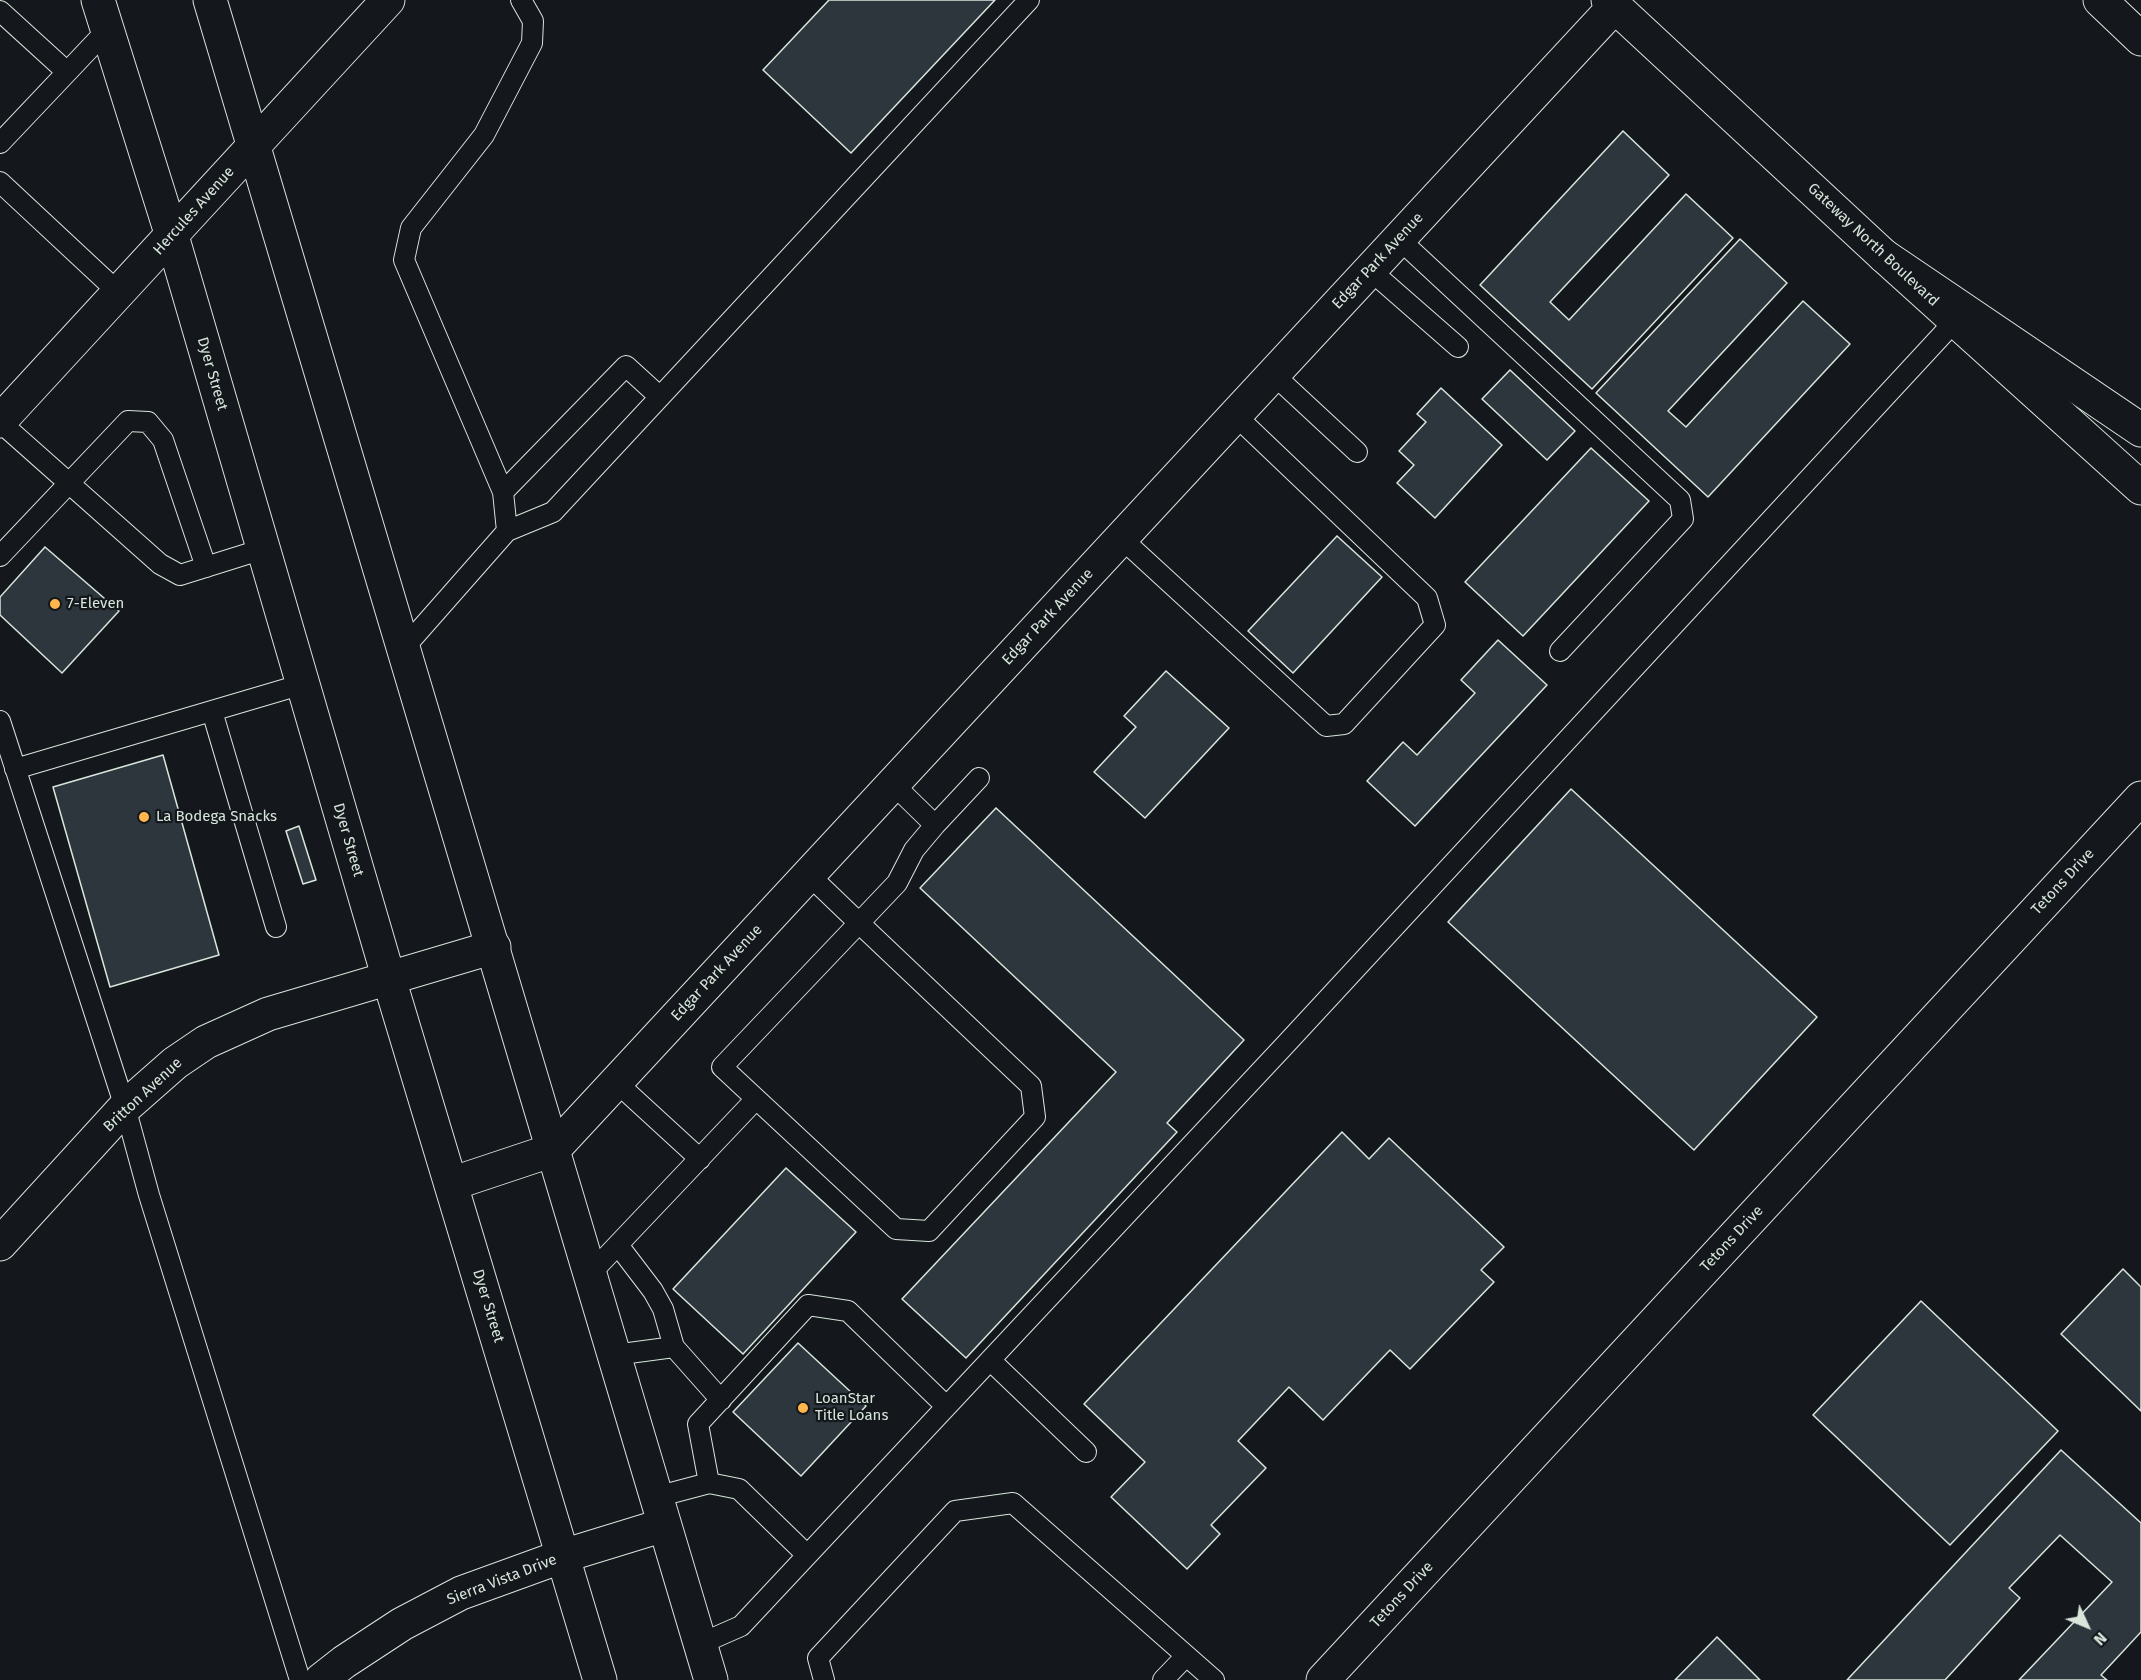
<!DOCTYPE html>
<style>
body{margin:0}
#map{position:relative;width:2141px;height:1680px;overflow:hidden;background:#14181c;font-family:"Fira Sans",sans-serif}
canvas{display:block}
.north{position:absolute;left:2057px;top:1596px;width:60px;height:60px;-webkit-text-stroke:4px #14181c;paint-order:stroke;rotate:134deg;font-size:16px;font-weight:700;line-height:24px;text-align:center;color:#d8e6dc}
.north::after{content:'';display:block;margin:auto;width:21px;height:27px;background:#d8e6dc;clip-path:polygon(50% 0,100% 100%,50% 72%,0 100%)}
</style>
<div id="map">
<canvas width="2141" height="1680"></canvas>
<div class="north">N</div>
</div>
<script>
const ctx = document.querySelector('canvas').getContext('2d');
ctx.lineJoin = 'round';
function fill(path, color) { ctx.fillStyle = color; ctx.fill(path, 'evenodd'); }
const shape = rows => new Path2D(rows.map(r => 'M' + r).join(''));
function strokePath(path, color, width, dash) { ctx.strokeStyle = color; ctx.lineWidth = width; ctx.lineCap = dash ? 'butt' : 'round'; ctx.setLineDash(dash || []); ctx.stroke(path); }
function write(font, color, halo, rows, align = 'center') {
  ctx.font = font + ' "Fira Sans",sans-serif'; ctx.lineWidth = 4.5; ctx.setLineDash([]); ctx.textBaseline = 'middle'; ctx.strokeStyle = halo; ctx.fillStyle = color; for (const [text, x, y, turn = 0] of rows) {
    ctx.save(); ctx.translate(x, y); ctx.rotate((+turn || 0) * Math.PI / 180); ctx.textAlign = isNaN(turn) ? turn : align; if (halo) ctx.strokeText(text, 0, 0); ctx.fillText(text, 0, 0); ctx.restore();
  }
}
const building = shape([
 [829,0,995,0,851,153,763,70,829,0],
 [1623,131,1669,175,1550,302,1569,320,1686,194,1733,238,1592,389,1480,285,1623,131],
 [1740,239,1787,283,1668,411,1686,427,1803,301,1850,344,1708,497,1596,393,1740,239],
 [1510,370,1575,431,1547,460,1482,399,1510,370],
 [1441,388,1502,445,1435,518,1397,483,1414,465,1399,451,1426,422,1417,414,1441,388],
 [1591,448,1649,501,1523,636,1465,582,1591,448],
 [1337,536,1382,577,1293,673,1248,631,1337,536],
 [45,547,119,611,62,673,0,615,0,597,45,547],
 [1498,640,1547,685,1415,826,1367,781,1403,742,1417,755,1475,693,1461,680,1498,640],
 [1166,671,1229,728,1145,818,1094,772,1136,727,1124,716,1166,671],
 [163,755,219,955,110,987,53,787,163,755],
 [1571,789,1817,1017,1694,1150,1448,922,1571,789],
 [996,808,1244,1040,1167,1123,1177,1132,966,1358,902,1299,1116,1072,920,888,996,808],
 [299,826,316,880,303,884,286,831,299,826],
 [1342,1132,1369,1159,1389,1138,1504,1247,1481,1270,1494,1282,1410,1369,1390,1350,1323,1420,1289,1387,1238,1441,1266,1468,1211,1525,1220,1534,1187,1569,1111,1497,1145,1462,1084,1404,1342,1132],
 [786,1168,856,1232,743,1354,673,1289,786,1168],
 [2123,1269,2141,1287,2141,1411,2061,1334,2123,1269],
 [1921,1301,2058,1431,1950,1545,1813,1415,1921,1301],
 [798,1343,866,1406,801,1476,733,1412,798,1343],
 [2061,1450,2141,1523,2141,1632,2101,1675,2107,1680,2019,1680,2112,1582,2060,1535,2009,1588,2020,1598,1945,1680,1847,1680,2061,1450],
 [1717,1637,1760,1680,1675,1680,1717,1637]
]);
fill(building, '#2c363c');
strokePath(building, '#d8e6dc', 1.5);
const service = shape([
 [0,11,67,72],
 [0,143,108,29],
 [0,182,119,293],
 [1399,239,1680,500,1683,519,1560,651],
 [1370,270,1458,347],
 [1273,374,1357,452],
 [0,422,160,564,180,575,263,549],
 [503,492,626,366,660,397],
 [507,531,553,512,1029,0],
 [1121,538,1326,726,1344,724,1435,625,1427,598,1235,415],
 [0,556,128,421,148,422,163,440,206,567],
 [404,648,507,531,503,492,404,260,411,228,484,135,532,43,533,21,521,0],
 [212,711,276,927],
 [0,721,125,1107,149,1195,300,1680],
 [15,769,303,684],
 [935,825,979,778],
 [809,875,859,923,1031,1086,1035,1117,929,1231,896,1229,722,1067,859,923,897,883,914,850,935,825,893,784],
 [616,1082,700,1159],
 [618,1245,653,1291,663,1309,674,1347],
 [590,1274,756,1099],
 [614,1355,674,1347,721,1400],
 [990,1360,1086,1452],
 [709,1483,698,1424,808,1305,848,1311,946,1406],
 [656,1497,709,1483,739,1489,807,1555],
 [700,1644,741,1626,1286,1044,1955,321],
 [824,1680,818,1658,955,1511,1013,1503,1214,1680],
 [1163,1680,1186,1656]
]);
const minor = shape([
 [451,1184,553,1150,1615,6],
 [0,1244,125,1107,175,1063,206,1042,268,1014,494,947],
 [321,1680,344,1662,402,1624,461,1593,563,1556,664,1525],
 [1323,1680,2141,798]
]);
const tertiary = shape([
 [0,421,388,0]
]);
const secondary = shape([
 [98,0,172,236,389,979,600,1680],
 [210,0,711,1680],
 [1608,0,1884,256,2141,488]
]);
const motorway = shape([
 [2100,0,2141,39],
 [1884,256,2141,430]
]);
strokePath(service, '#d8e6dc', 22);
strokePath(minor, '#d8e6dc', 35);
strokePath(tertiary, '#d8e6dc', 35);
strokePath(secondary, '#d8e6dc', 35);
strokePath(motorway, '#d8e6dc', 35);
strokePath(service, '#14181c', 20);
strokePath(minor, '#14181c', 33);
strokePath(tertiary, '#14181c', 33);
strokePath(secondary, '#14181c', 33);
strokePath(motorway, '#14181c', 33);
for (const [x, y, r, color] of [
 [55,604,6,"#ffb74d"],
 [144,817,6,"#ffb74d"],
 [803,1408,6,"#ffb74d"]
]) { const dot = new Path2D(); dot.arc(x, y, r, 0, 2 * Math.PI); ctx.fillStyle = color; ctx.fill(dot); strokePath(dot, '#14181c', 2); }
write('15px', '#d8e6dc', '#14181c', [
 ["Hercules Avenue",194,211,-48],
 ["Gateway North Boulevard",1873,245,43],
 ["Edgar Park Avenue",1378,261,-47],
 ["Dyer Street",212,374,74],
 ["Edgar Park Avenue",1048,617,-47],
 ["Dyer Street",348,840,74],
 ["Tetons Drive",2063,882,-47],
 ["Edgar Park Avenue",717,973,-47],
 ["Britton Avenue",143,1095,-43],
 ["Tetons Drive",1732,1239,-47],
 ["Dyer Street",488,1306,73],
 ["Sierra Vista Drive",502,1580,-21],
 ["Tetons Drive",1402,1595,-47]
]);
write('15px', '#d8e6dc', '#14181c', [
 ["7-Eleven",67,604],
 ["La Bodega Snacks",156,817],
 ["LoanStar",815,1399],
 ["Title Loans",815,1416]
], 'left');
</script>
